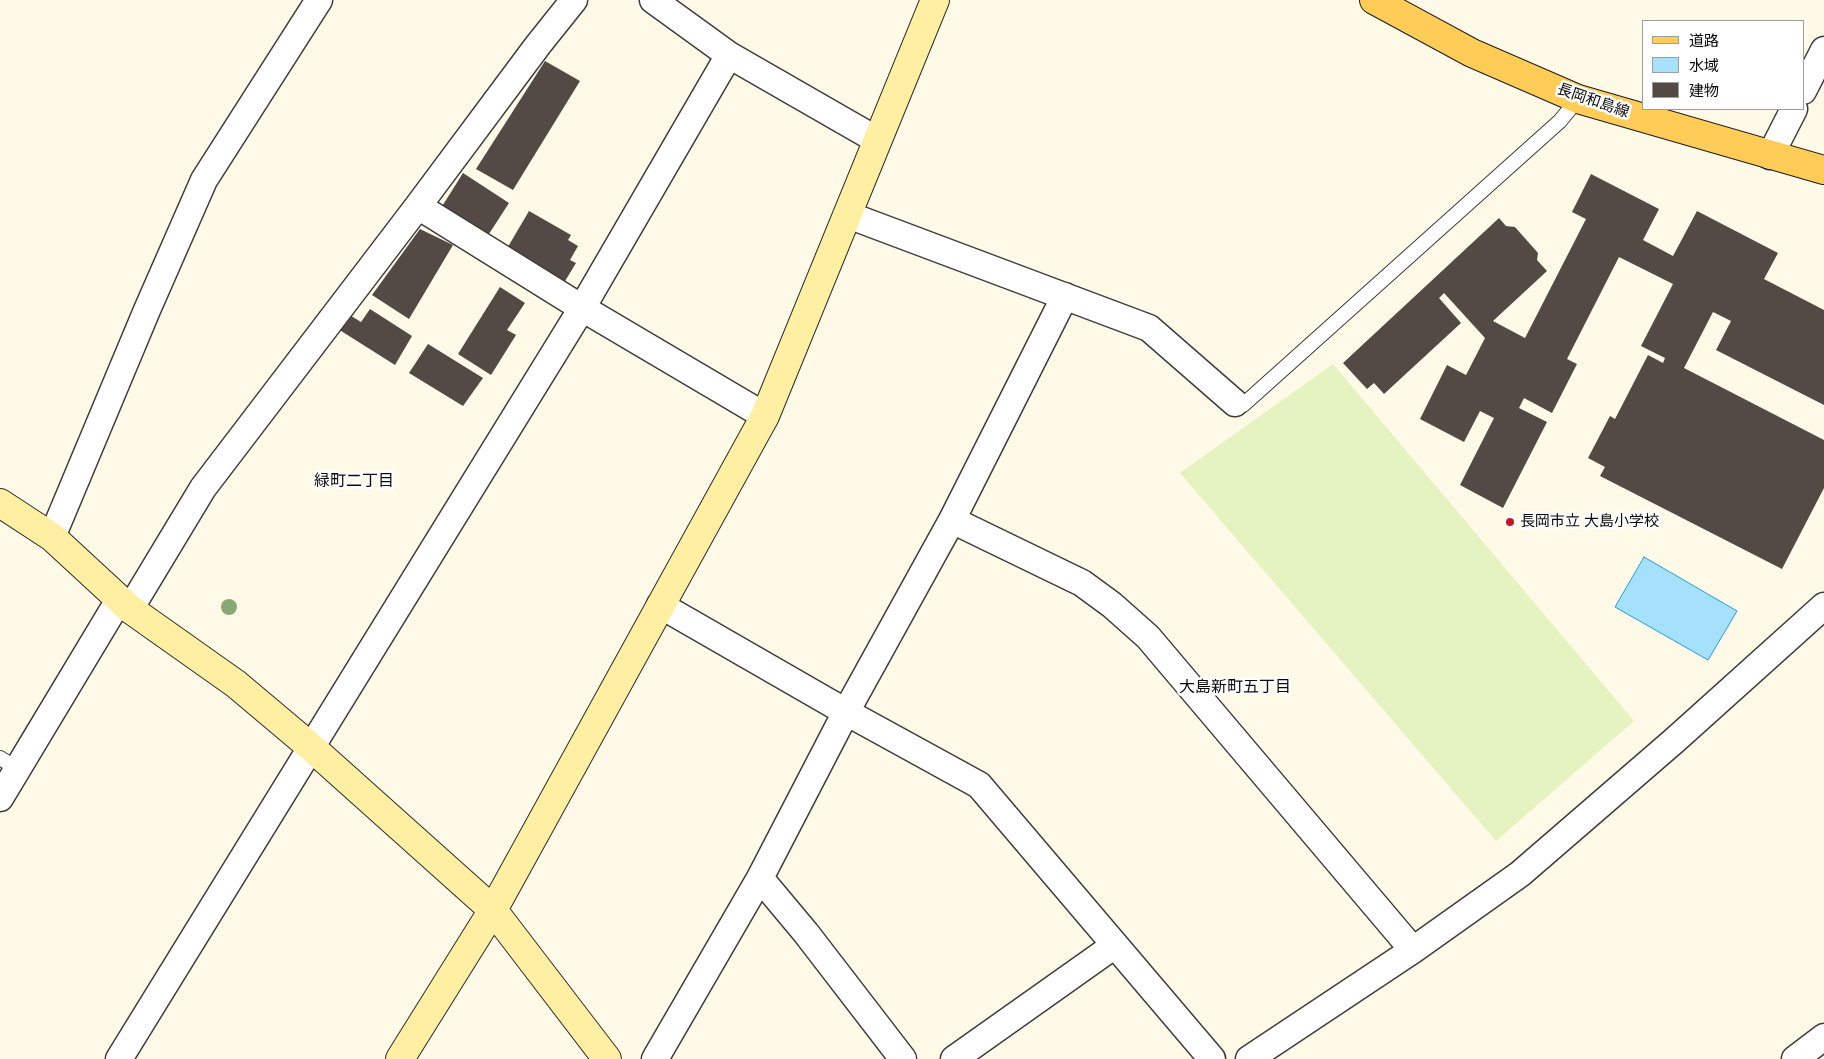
<!DOCTYPE html>
<meta charset="utf-8">
<style>
body{margin:0}
#map{position:relative;width:1824px;height:1059px;overflow:hidden;background:#fff9e7;font-family:Lora,"Noto Sans JP",serif}
canvas{display:block}
.legend{position:absolute;left:1642px;top:20px;width:162px;height:90px;box-sizing:border-box;background:#fff;border:1px solid #9d9d9d;margin:0;padding:6px 9px;list-style:none;font-size:15px;color:#0a0a0a}
.legend li{display:flex;align-items:center;gap:10px;height:25px}
.legend b{width:25px;border:1px solid #9d9d9d}
</style>
<div id="map">
<canvas width="1824" height="1059"></canvas>
<ul class="legend">
<li><b style="height:6px;background:#ffcd57"></b>道路</li>
<li><b style="height:14px;background:#a5e1fc"></b>水域</li>
<li><b style="height:14px;background:#534a45"></b>建物</li>
</ul>
</div>
<script>
const ctx = document.querySelector('canvas').getContext('2d');
ctx.lineJoin = 'round';
function paint(path, color) { ctx.fillStyle = color; ctx.fill(path, 'evenodd'); }
const shape = rows => new Path2D(rows.map(r => 'M' + r).join(''));
function trace(path, color, width, dash) { ctx.strokeStyle = color; ctx.lineWidth = width; ctx.lineCap = dash ? 'butt' : 'round'; ctx.setLineDash(dash || []); ctx.stroke(path); }
function drawText(font, color, halo, rows, align = 'center') {
  ctx.font = font + ' Lora,"Noto Sans JP",serif'; ctx.lineWidth = 5; ctx.setLineDash([]); ctx.textBaseline = 'middle'; ctx.strokeStyle = halo; ctx.fillStyle = color; for (const [text, x, y, turn = 0] of rows) {
    ctx.save(); ctx.translate(x, y); ctx.rotate((+turn || 0) * Math.PI / 180); ctx.textAlign = isNaN(turn) ? turn : align; if (halo) ctx.strokeText(text, 0, 0); ctx.fillText(text, 0, 0); ctx.restore();
  }
}
const pitch = shape([
 [1333,364,1634,721,1496,841,1180,473]
]);
const water = shape([
 [1644,557,1737,611,1708,660,1615,607,1644,557]
]);
const building = shape([
 [545,61,580,81,513,190,476,169],
 [463,173,509,203,487,237,441,208],
 [1591,174,1659,209,1643,240,1673,256,1697,211,1778,253,1764,279,1824,310,1824,405,1716,350,1731,321,1713,312,1684,368,1824,440,1824,488,1782,569,1600,476,1605,467,1588,458,1610,416,1615,419,1648,355,1663,363,1665,358,1641,346,1673,284,1619,257,1567,359,1577,364,1552,413,1524,398,1519,408,1547,422,1503,508,1460,485,1494,418,1480,411,1464,442,1420,419,1447,365,1466,375,1485,338,1444,293,1439,298,1461,323,1384,394,1374,383,1367,389,1343,363,1499,218,1506,226,1515,227,1538,253,1537,260,1547,271,1493,321,1525,338,1586,219,1572,212],
 [529,211,571,235,568,240,578,246,570,260,576,263,559,291,502,257],
 [420,229,453,245,409,319,372,295],
 [500,287,525,303,507,330,516,335,491,375,458,354],
 [370,309,412,336,395,365,338,329,348,314,361,322],
 [428,344,483,378,463,406,409,373]
]);
const lane = shape([
 [1235,403,1243,405,1560,121,1578,99],
 [0,758,18,769]
]);
const street = shape([
 [653,0,729,55,877,140],
 [1803,91,1824,50],
 [1770,156,1794,109],
 [418,206,582,308,765,416],
 [848,215,1149,328,1235,403],
 [952,520,1082,583,1112,605,1148,637,1413,950],
 [52,537,147,310,204,180,319,0],
 [660,605,846,712,979,785,1212,1059],
 [130,609,203,488,418,206,538,45,574,0],
 [0,798,119,600],
 [760,878,806,933,903,1059],
 [119,1059,582,308,729,55],
 [655,1059,760,878,846,712,952,520,1065,296],
 [954,1059,1115,945],
 [1249,1059,1413,950,1520,874,1675,740,1824,606],
 [1795,1059,1824,1037]
]);
const secondary = shape([
 [0,503,52,537,130,609,236,684,312,748,493,910,607,1059],
 [400,1059,493,910,765,416,935,0]
]);
const primary = shape([
 [1374,0,1472,53,1578,99,1824,170]
]);
const trees = [
 [229,607]
];
const markers = [
 [1510,522,5,"#c61628"]
];
const streetNames = [
 ["長岡和島線",1593,101,19]
];
const poiNames = [
 ["長岡市立 大島小学校",1520,522]
];
const neighbourhoodNames = [
 ["緑町二丁目",354,481],
 ["大島新町五丁目",1235,687]
];
paint(pitch, '#e4f3c0');
paint(water, '#a5e1fc');
trace(water, '#259cda', 1);
paint(building, '#534a45');
trace(lane, '#3d3d3d', 16);
trace(street, '#3d3d3d', 29);
trace(secondary, '#2c2c2c', 30);
trace(primary, '#1b1b1b', 30);
trace(lane, '#fff', 14);
trace(street, '#fff', 26);
trace(secondary, '#ffefa2', 28);
trace(primary, '#ffcd57', 28);
ctx.fillStyle = '#8aa874';
for (const [x, y] of trees) { ctx.beginPath(); ctx.arc(x, y, 8, 0, 2 * Math.PI); ctx.fill(); }
for (const [x, y, r, color] of markers) { const dot = new Path2D(); dot.arc(x, y, r, 0, 2 * Math.PI); ctx.fillStyle = color; ctx.fill(dot); trace(dot, '#fff', 2); }
drawText('15px', '#0a0a0a', '#fff', streetNames);
drawText('15px', '#0a0a0a', '#fff', poiNames, 'left');
drawText('16px', '#0a0a0a', '#fff', neighbourhoodNames);
</script>
